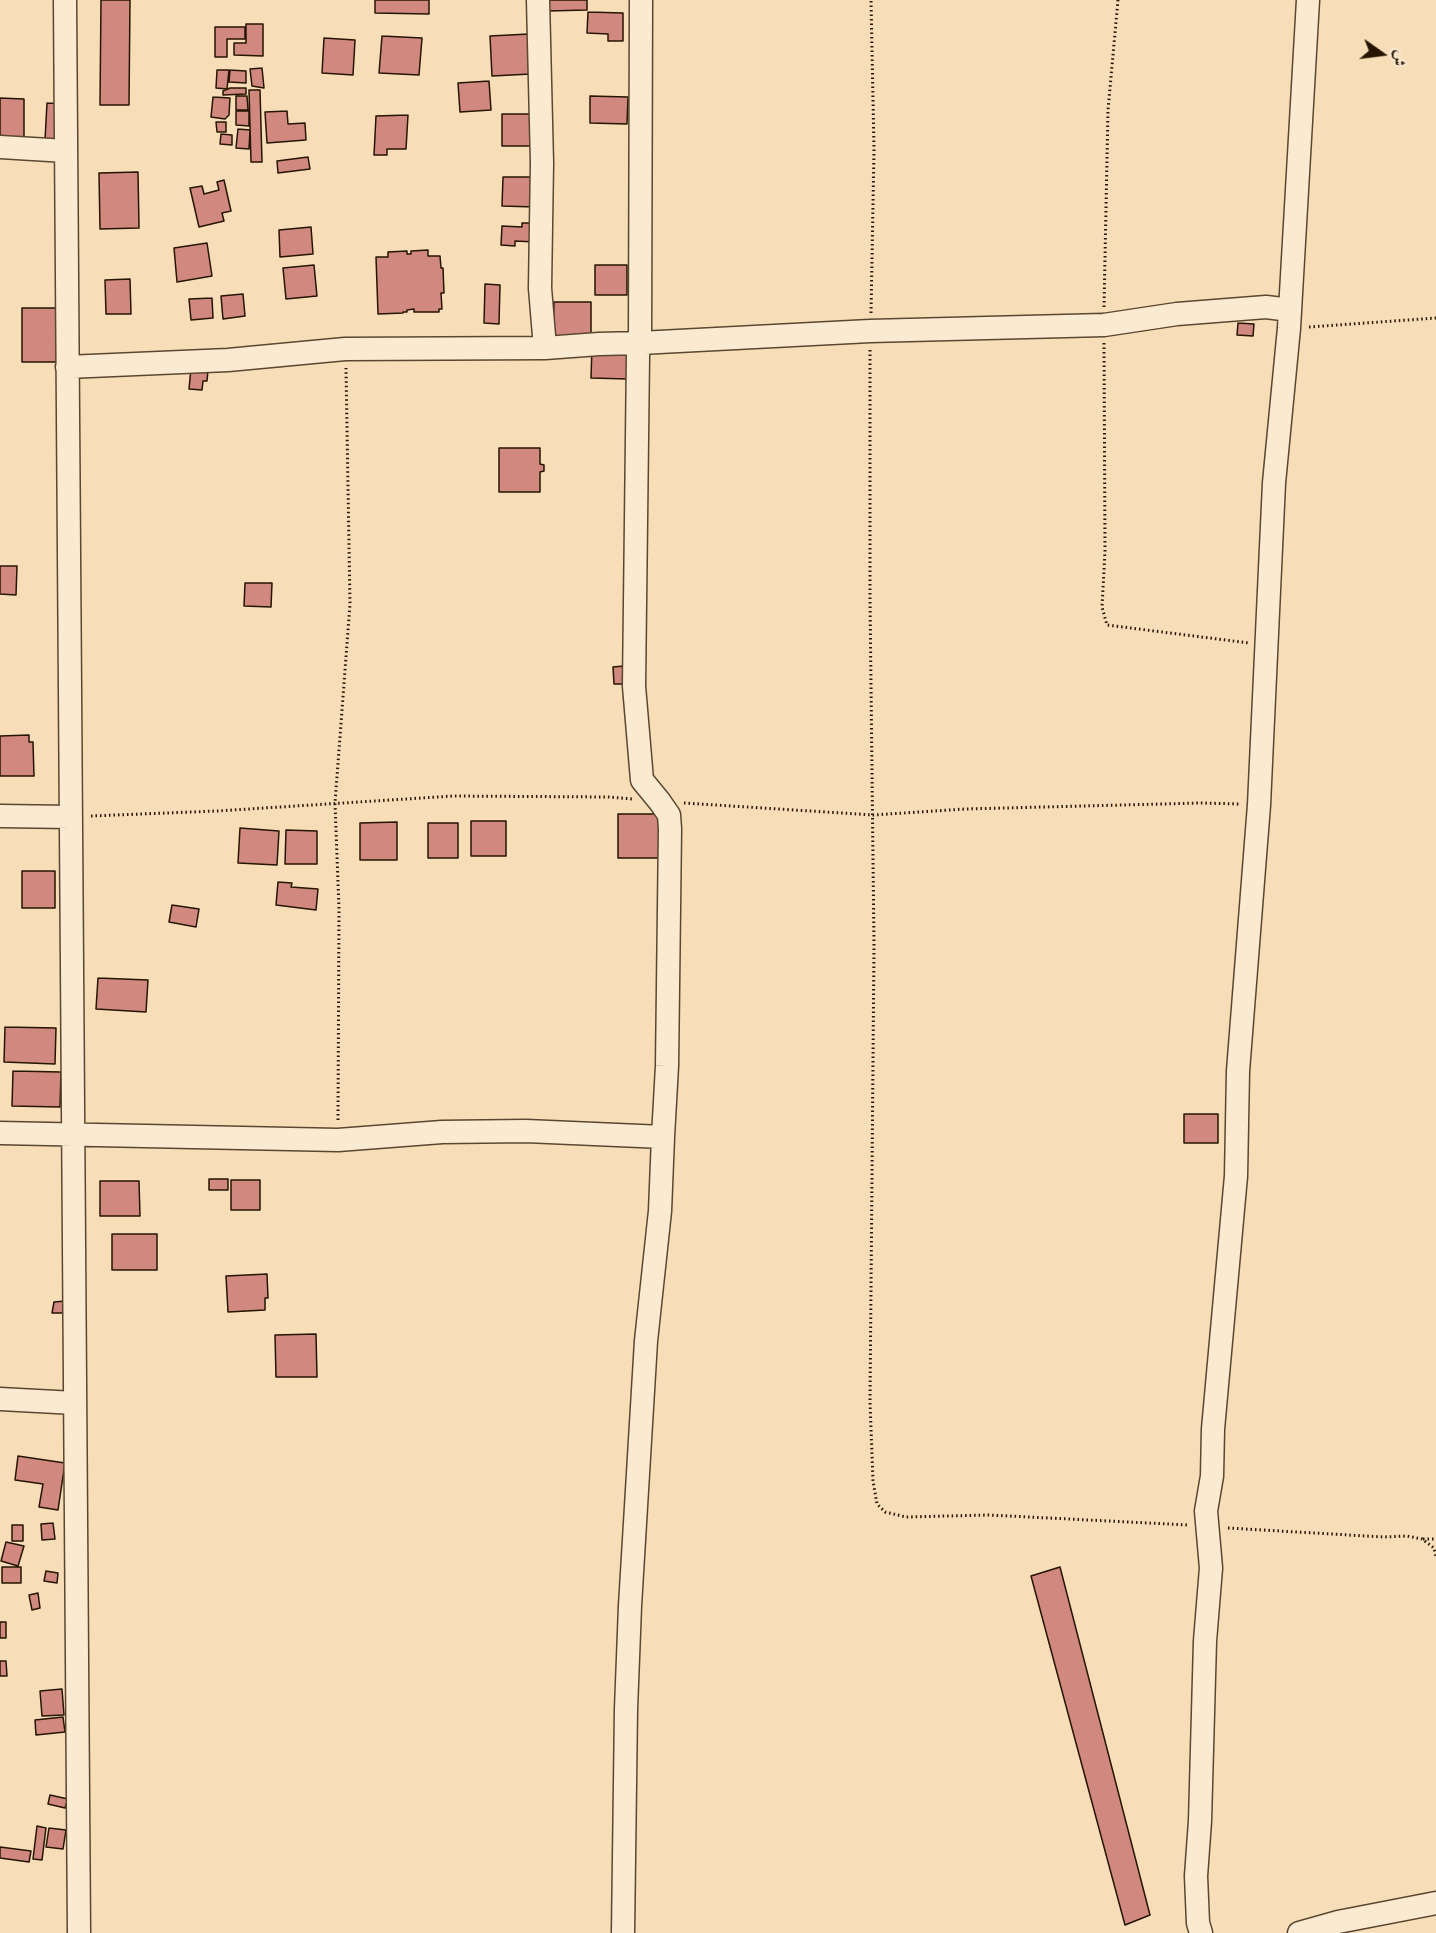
<!DOCTYPE html>
<meta charset="utf-8">
<style>
body{margin:0}
#map{position:relative;width:1436px;height:1933px;overflow:hidden;background:#f7deb9;font-family:"EB Garamond",Amiri,serif}
canvas{display:block}
.north{position:absolute;left:1352px;top:24px;width:60px;height:60px;-webkit-text-stroke:4px #faead2;paint-order:stroke;rotate:104deg;font-size:16px;font-weight:700;line-height:24px;text-align:center;color:#251501}
.north::after{content:'';display:block;margin:auto;width:21px;height:27px;background:#251501;clip-path:polygon(50% 0,100% 100%,50% 72%,0 100%)}
</style>
<div id="map">
<canvas width="1436" height="1933"></canvas>
<div class="north">ش</div>
</div>
<script>
const ctx = document.querySelector('canvas').getContext('2d');
ctx.lineJoin = 'round';
function paint(path, color) { ctx.fillStyle = color; ctx.fill(path, 'evenodd'); }
const shape = rows => new Path2D(rows.map(r => 'M' + r).join(''));
function trace(path, color, width, dash) { ctx.strokeStyle = color; ctx.lineWidth = width; ctx.lineCap = dash ? 'butt' : 'round'; ctx.setLineDash(dash || []); ctx.stroke(path); }
const building = shape([
 [101,0,130,0,129,105,100,105,101,0],
 [375,0,429,0,429,14,375,13,375,0],
 [548,0,587,0,587,10,548,11,548,0],
 [588,12,623,13,623,41,608,41,608,34,587,33,588,12],
 [246,24,263,24,263,56,234,55,234,43,246,43,246,24],
 [215,27,245,27,245,39,227,39,227,57,215,57,215,27],
 [529,34,531,74,492,76,490,36,529,34],
 [382,36,422,38,419,75,379,73,382,36],
 [324,38,355,40,353,75,322,73,324,38],
 [262,68,264,88,252,86,250,69,262,68],
 [217,70,229,70,227,89,216,88,217,70],
 [230,70,246,71,246,83,229,82,230,70],
 [489,81,491,110,460,112,458,83,489,81],
 [230,88,246,88,246,94,223,95,223,91,230,88],
 [249,90,260,90,262,162,251,162,249,90],
 [236,96,247,96,248,110,236,110,236,96],
 [590,96,628,97,627,124,590,123,590,96],
 [213,97,230,98,229,115,225,119,211,117,213,97],
 [0,98,24,99,24,139,0,139,0,98],
 [47,103,67,104,64,141,45,140,47,103],
 [236,111,249,111,249,126,236,125,236,111],
 [287,111,288,124,305,123,306,140,267,143,265,112,287,111],
 [502,114,535,114,535,146,502,146,502,114],
 [408,115,406,149,387,149,387,155,374,155,376,116,408,115],
 [216,122,226,122,226,132,217,132,216,122],
 [238,129,250,130,249,149,236,148,238,129],
 [221,134,232,135,232,145,220,144,221,134],
 [308,157,310,169,278,173,277,161,308,157],
 [138,172,139,228,100,229,99,173,138,172],
 [503,177,536,177,535,207,502,206,503,177],
 [224,180,231,211,222,213,224,221,199,227,190,188,202,186,204,194,219,190,217,182,224,180],
 [522,223,536,223,535,242,515,241,515,246,501,245,502,226,522,227,522,223],
 [311,227,313,254,280,257,279,230,311,227],
 [207,243,212,276,177,282,174,248,207,243],
 [428,250,428,256,440,256,441,268,443,268,444,293,441,293,442,309,439,309,439,312,414,312,414,309,407,310,407,312,403,312,403,313,378,314,376,257,388,257,388,252,407,251,407,254,411,254,411,251,428,250],
 [314,265,317,296,286,299,283,268,314,265],
 [595,265,627,265,627,295,595,295,595,265],
 [130,279,131,314,106,314,105,280,130,279],
 [485,284,500,285,499,324,484,323,485,284],
 [243,294,245,316,223,319,221,296,243,294],
 [212,298,213,318,191,320,189,299,212,298],
 [554,302,591,302,591,338,553,338,554,302],
 [22,308,60,308,60,362,22,362,22,308],
 [1238,323,1254,324,1253,336,1237,335,1238,323],
 [592,347,628,349,627,379,591,378,592,347],
 [191,368,208,370,207,381,203,381,202,390,189,389,191,368],
 [499,448,540,448,540,464,544,465,544,471,540,472,540,492,499,492,499,448],
 [0,566,17,566,16,595,0,594,0,566],
 [245,583,272,583,271,607,244,606,245,583],
 [624,666,625,684,614,684,613,667,624,666],
 [29,735,29,742,33,742,34,776,0,776,0,736,29,735],
 [618,814,662,814,662,858,618,858,618,814],
 [471,821,506,821,506,856,471,856,471,821],
 [397,822,397,860,360,860,360,823,397,822],
 [428,823,458,823,458,858,428,858,428,823],
 [240,828,279,831,277,865,238,863,240,828],
 [286,830,317,831,317,864,285,864,286,830],
 [22,871,55,871,55,908,22,908,22,871],
 [278,882,292,883,291,887,318,889,316,910,276,905,278,882],
 [172,905,199,909,196,927,169,922,172,905],
 [98,978,148,980,146,1012,96,1009,98,978],
 [5,1027,56,1028,55,1064,4,1062,5,1027],
 [13,1071,61,1072,60,1107,12,1106,13,1071],
 [1184,1114,1218,1114,1218,1143,1184,1143,1184,1114],
 [209,1179,228,1179,228,1190,209,1190,209,1179],
 [231,1180,260,1180,260,1210,231,1210,231,1180],
 [100,1181,139,1181,140,1216,100,1216,100,1181],
 [112,1234,157,1234,157,1270,112,1270,112,1234],
 [267,1274,268,1298,265,1298,265,1310,228,1312,226,1276,267,1274],
 [65,1301,64,1313,52,1313,54,1302,65,1301],
 [316,1334,317,1377,276,1377,275,1335,316,1334],
 [18,1456,65,1463,58,1510,39,1507,43,1484,15,1480,18,1456],
 [53,1523,55,1539,42,1540,41,1524,53,1523],
 [12,1525,23,1525,23,1541,12,1541,12,1525],
 [6,1542,24,1546,18,1566,1,1561,6,1542],
 [2,1567,21,1567,21,1583,2,1583,2,1567],
 [1060,1567,1150,1915,1125,1925,1031,1576,1060,1567],
 [46,1571,58,1573,57,1583,44,1581,46,1571],
 [38,1593,40,1608,32,1610,29,1595,38,1593],
 [0,1622,6,1622,6,1638,0,1638,0,1622],
 [0,1661,6,1661,7,1676,0,1676,0,1661],
 [62,1689,64,1715,42,1716,40,1691,62,1689],
 [63,1717,65,1732,36,1735,35,1720,63,1717],
 [50,1795,68,1799,65,1808,48,1804,50,1795],
 [37,1826,46,1828,42,1860,33,1859,37,1826],
 [49,1828,66,1830,63,1849,46,1847,49,1828],
 [0,1847,31,1851,29,1862,0,1858,0,1847]
]);
const path = shape([
 [1104,307,1108,110,1118,0],
 [871,313,874,150,871,0],
 [1309,327,1436,318],
 [1104,343,1105,551,1102,607,1107,625,1249,643],
 [870,350,870,598,874,946,870,1402,873,1481,877,1504,885,1512,906,1517,989,1515,1188,1525],
 [684,803,873,815,965,809,1201,803,1240,804],
 [91,816,217,811,453,796,608,797,632,799],
 [338,1120,339,909,335,803,350,604,346,368],
 [1228,1528,1383,1537,1407,1536,1422,1539,1434,1548,1436,1557],
 [1423,1539,1436,1539]
]);
const minor = shape([
 [65,0,79,1933],
 [538,0,542,163,540,288,545,348],
 [0,147,66,151],
 [67,367,228,360,345,349,545,348,599,344,640,343,870,331,1104,325,1177,314,1266,307,1290,310],
 [0,816,71,817],
 [0,1133,338,1140,442,1132,526,1131,663,1137],
 [0,1399,75,1403],
 [623,1933,626,1709,630,1606,646,1341,660,1211,663,1137,667,1066,670,829,669,815,660,802,642,780,634,686,638,355,640,343,641,0],
 [1201,1933,1198,1923,1196,1876,1200,1821,1205,1641,1211,1568,1206,1511,1212,1476,1213,1429,1236,1176,1238,1071,1259,805,1274,483,1289,328,1308,0],
 [1299,1933,1338,1922,1436,1903]
]);
paint(building, '#d1887e');
trace(building, '#251501', 1.5);
trace(minor, '#5a472f', 25);
trace(path, '#251501', 3, [1.5, 3]);
trace(minor, '#faead2', 22);
</script>
